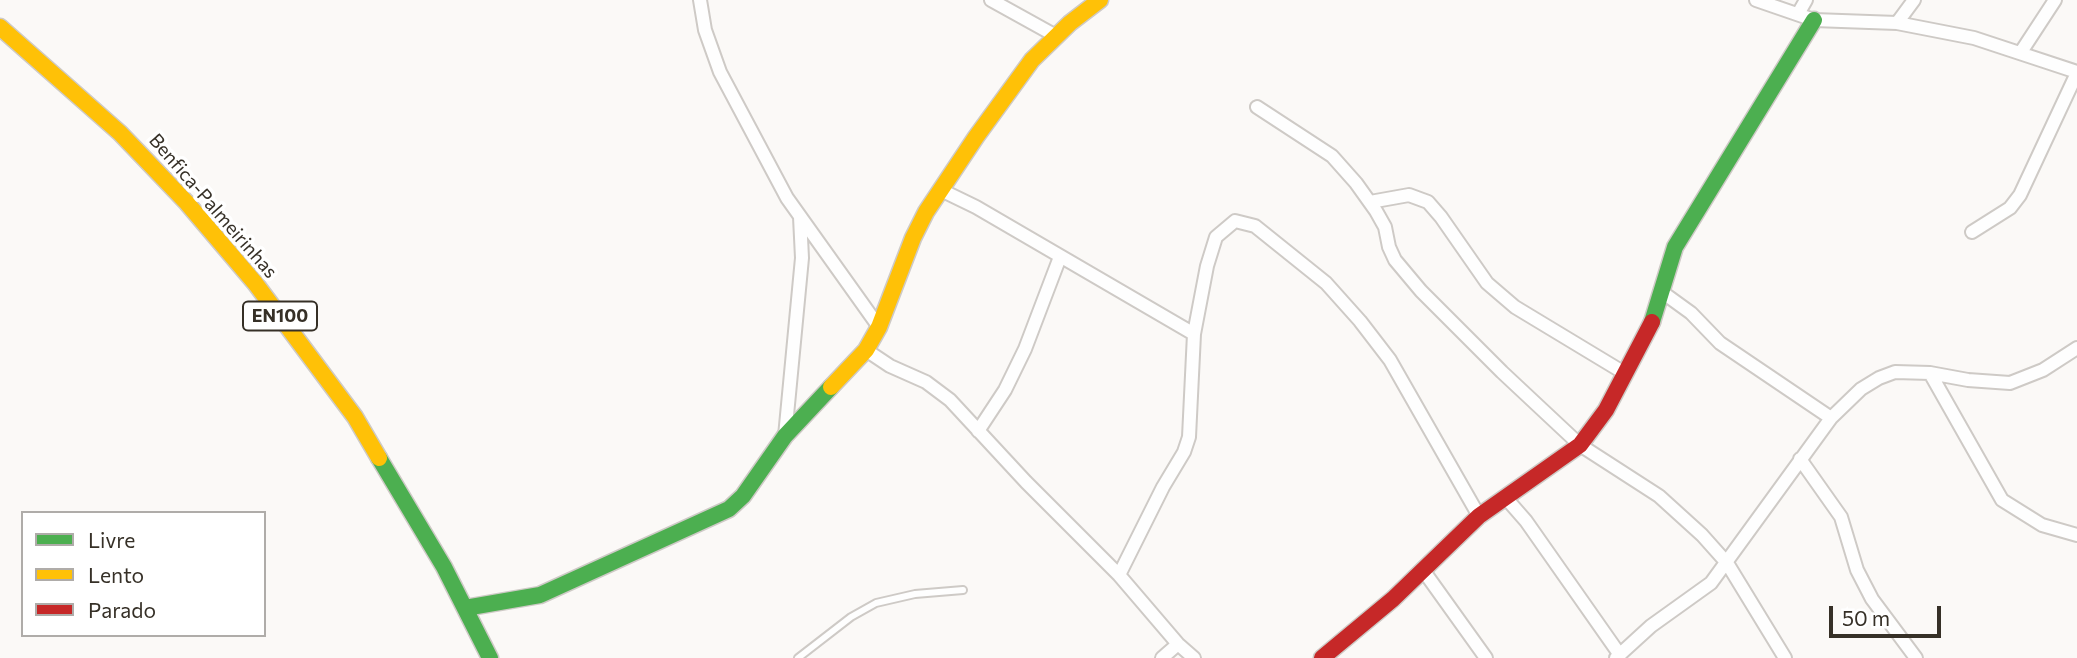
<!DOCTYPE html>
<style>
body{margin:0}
#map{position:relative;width:2077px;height:658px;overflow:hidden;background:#fbf9f7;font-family:Commissioner,sans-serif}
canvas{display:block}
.legend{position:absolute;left:21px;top:511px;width:245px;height:126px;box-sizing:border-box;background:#fff;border:2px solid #afaca9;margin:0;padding:9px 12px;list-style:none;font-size:21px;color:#363027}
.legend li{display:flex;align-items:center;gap:14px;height:35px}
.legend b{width:35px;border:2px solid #afaca9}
.scale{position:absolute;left:1829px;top:606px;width:112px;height:32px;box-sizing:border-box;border:4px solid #363027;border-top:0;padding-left:9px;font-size:21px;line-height:24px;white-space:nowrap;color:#363027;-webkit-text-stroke:5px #fff;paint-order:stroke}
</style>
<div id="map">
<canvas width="2077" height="658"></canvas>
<ul class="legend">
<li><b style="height:9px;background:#4caf50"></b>Livre</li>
<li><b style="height:9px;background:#ffc107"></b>Lento</li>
<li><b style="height:9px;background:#c62828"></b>Parado</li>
</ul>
<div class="scale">50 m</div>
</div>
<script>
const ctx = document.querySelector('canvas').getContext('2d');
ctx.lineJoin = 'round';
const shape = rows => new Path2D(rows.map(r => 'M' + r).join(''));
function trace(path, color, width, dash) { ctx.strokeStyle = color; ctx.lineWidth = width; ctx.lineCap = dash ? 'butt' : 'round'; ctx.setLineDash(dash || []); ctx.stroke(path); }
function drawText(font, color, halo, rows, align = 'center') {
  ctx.font = font + ' Commissioner,sans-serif'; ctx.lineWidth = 7; ctx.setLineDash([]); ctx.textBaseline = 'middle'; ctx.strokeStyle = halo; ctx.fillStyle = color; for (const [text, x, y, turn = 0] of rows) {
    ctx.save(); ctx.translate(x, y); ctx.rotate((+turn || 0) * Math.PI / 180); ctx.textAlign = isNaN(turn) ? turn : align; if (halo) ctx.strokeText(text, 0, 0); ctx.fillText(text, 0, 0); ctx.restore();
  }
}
const lane = shape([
 [798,658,851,617,876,603,915,594,963,590]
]);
const street = shape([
 [700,0,705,30,720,72,787,198,879,327],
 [991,0,1056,36],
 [1756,0,1814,20,1897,23,1974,38,2077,72],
 [1798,14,1806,0],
 [1897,23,1914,0],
 [2021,52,2055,0],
 [1257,107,1332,156,1356,183,1376,211,1385,227,1389,247,1395,260,1421,291,1502,372,1580,445,1659,496,1702,535,1727,563,1785,658],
 [941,190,976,207,1194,334],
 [1370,202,1409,195,1428,202,1441,217,1487,283,1515,307,1626,374],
 [1972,232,2010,208,2020,195,2077,73],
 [1662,292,1691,313,1720,343,1831,418],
 [866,350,890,366,926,382,950,400,1026,482,1119,575,1178,644,1194,658],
 [1930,373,2002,500,2042,525,2077,535],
 [978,431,1005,390,1025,349,1060,257],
 [785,436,802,258,800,217],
 [1800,459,1841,517,1857,570,1872,599,1916,658],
 [1505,497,1526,521,1620,655],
 [1423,570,1486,658],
 [1119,575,1163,487,1184,452,1189,437,1194,334,1207,266,1216,237,1235,221,1255,226,1326,283,1360,321,1390,360,1479,516],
 [1162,658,1178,644],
 [1616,658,1651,626,1711,583,1831,418,1861,389,1879,378,1895,372,1930,373,1968,380,2010,383,2043,370,2077,348]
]);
const fast = shape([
 [1652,322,1675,247,1814,20],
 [379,458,444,567,490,658],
 [465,608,540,595,729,509,743,496,785,436,831,387]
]);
const slow = shape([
 [0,27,120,133,187,203,255,283,355,417,379,458],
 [831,387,866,350,879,327,913,238,926,212,976,137,1032,60,1070,23,1100,0]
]);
const jam = shape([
 [1322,658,1393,599,1479,516,1580,445,1606,410,1652,322]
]);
const shields = [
 [280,316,74]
];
const shieldNames = [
 ["EN100",280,316]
];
const streetNames = [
 ["Benfica-Palmeirinhas",213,206,49]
];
trace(lane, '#cecac6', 10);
trace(street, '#cecac6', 16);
trace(fast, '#cecac6', 19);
trace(slow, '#cecac6', 19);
trace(jam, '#cecac6', 19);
trace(lane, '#fefefe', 6);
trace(street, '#fefefe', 12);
trace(fast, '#4caf50', 16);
trace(slow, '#ffc107', 16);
trace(jam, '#c62828', 16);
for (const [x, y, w] of shields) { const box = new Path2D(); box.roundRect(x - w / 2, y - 14.5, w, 29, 5); ctx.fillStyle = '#fff'; ctx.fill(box); trace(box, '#363027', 2); }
drawText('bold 18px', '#363027', null, shieldNames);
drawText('19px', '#363027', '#fff', streetNames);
</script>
